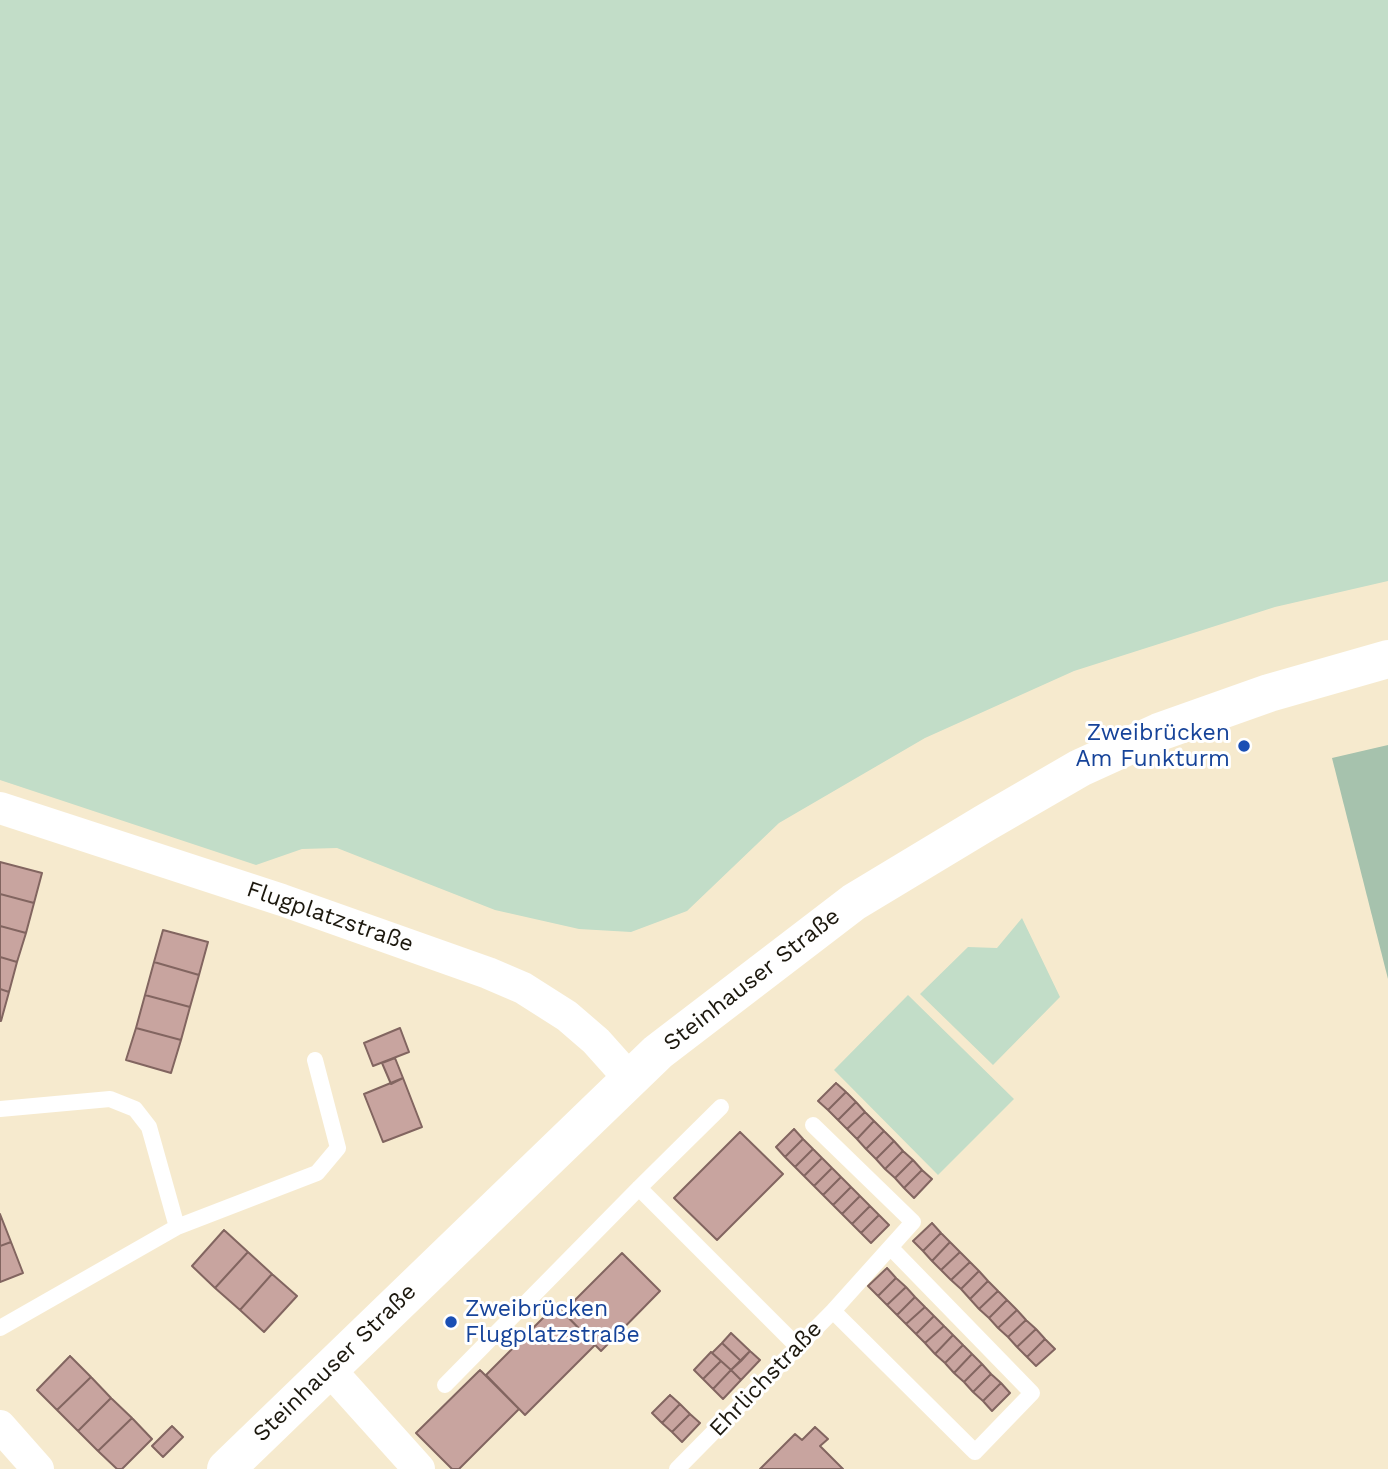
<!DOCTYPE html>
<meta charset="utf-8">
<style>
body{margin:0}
canvas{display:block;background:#f6eace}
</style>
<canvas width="1388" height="1469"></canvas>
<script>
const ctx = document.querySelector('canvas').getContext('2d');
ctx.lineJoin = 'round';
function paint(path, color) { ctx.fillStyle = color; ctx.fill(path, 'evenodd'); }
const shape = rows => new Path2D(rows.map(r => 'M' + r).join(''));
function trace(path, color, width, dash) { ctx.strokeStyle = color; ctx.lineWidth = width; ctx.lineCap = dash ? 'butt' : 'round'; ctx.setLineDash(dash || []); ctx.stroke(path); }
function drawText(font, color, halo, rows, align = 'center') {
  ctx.font = font + ' "Work Sans",sans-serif'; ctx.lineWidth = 6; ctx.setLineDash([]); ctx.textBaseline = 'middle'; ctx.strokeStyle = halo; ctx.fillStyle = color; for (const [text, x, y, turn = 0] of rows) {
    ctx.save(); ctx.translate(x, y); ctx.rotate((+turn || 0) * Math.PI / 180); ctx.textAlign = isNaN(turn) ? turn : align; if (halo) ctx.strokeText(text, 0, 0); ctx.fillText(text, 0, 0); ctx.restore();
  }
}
const green = shape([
 [0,0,1388,0,1388,581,1275,607,1074,671,925,738,779,823,687,911,631,932,579,929,495,910,337,848,302,849,256,865,0,780],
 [1022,918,1060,997,993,1065,920,994,968,947,997,948],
 [908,995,1014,1099,938,1175,834,1070]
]);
const forest = shape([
 [1388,745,1388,979,1332,758]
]);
const building = shape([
 [0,862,42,873,34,903,0,894,0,862],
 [0,894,34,903,26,933,0,926,0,894],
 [0,926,26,933,17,962,0,957,0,926],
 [163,930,208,942,199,975,154,962,163,930],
 [0,957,17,962,9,992,0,989,0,957],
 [154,962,199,975,190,1007,145,995,154,962],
 [0,989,9,992,1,1021,0,1021,0,989],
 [145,995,190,1007,181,1040,136,1028,145,995],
 [136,1028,181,1040,171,1073,126,1060,136,1028],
 [400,1028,409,1052,373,1066,364,1043,400,1028],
 [395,1058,403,1078,391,1084,382,1063,395,1058],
 [403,1078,422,1127,383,1142,364,1094,403,1078],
 [836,1083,846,1092,828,1110,818,1101,836,1083],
 [846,1092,856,1102,838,1120,828,1110,846,1092],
 [856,1102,865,1112,847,1129,838,1120,856,1102],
 [865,1112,874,1121,857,1139,847,1129,865,1112],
 [874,1121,884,1131,866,1149,857,1139,874,1121],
 [794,1129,803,1139,785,1157,776,1147,794,1129],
 [884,1131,894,1141,876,1159,866,1149,884,1131],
 [740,1132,783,1174,717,1240,674,1198,740,1132],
 [803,1139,813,1149,795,1167,785,1157,803,1139],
 [894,1141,903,1151,885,1169,876,1159,894,1141],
 [813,1149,822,1158,804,1176,795,1167,813,1149],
 [903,1151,913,1160,895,1178,885,1169,903,1151],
 [822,1158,832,1168,814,1186,804,1176,822,1158],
 [913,1160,922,1170,904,1188,895,1178,913,1160],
 [832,1168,841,1177,823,1195,814,1186,832,1168],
 [922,1170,932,1179,914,1198,904,1188,922,1170],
 [841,1177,851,1187,833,1205,823,1195,841,1177],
 [851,1187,860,1196,842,1214,833,1205,851,1187],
 [860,1196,870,1206,852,1224,842,1214,860,1196],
 [870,1206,879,1215,861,1233,852,1224,870,1206],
 [0,1214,11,1242,0,1246,0,1214],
 [879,1215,889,1225,871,1243,861,1233,879,1215],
 [932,1223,941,1233,923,1251,913,1241,932,1223],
 [224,1230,248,1252,215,1288,192,1266,224,1230],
 [941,1233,950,1242,932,1261,923,1251,941,1233],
 [11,1242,23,1273,0,1282,0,1246,11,1242],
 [950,1242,960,1252,941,1270,932,1261,950,1242],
 [248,1252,272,1274,240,1310,215,1288,248,1252],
 [960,1252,970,1262,951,1280,941,1270,960,1252],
 [622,1253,660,1291,601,1351,563,1312,622,1253],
 [970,1262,979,1271,961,1289,951,1280,970,1262],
 [887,1268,896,1278,878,1296,868,1286,887,1268],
 [979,1271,988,1281,970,1299,961,1289,979,1271],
 [272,1274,297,1296,264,1332,240,1310,272,1274],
 [896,1278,906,1287,887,1305,878,1296,896,1278],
 [988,1281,998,1291,979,1309,970,1299,988,1281],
 [906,1287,915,1297,897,1315,887,1305,906,1287],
 [998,1291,1007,1300,989,1318,979,1309,998,1291],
 [915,1297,925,1307,906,1324,897,1315,915,1297],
 [1007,1300,1017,1310,998,1328,989,1318,1007,1300],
 [556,1305,595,1345,525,1415,486,1375,556,1305],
 [925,1307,934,1316,916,1334,906,1324,925,1307],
 [1017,1310,1026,1320,1008,1337,998,1328,1017,1310],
 [934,1316,944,1326,925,1343,916,1334,934,1316],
 [1026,1320,1036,1329,1017,1347,1008,1337,1026,1320],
 [944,1326,953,1335,935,1354,925,1343,944,1326],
 [1036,1329,1045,1339,1027,1357,1017,1347,1036,1329],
 [731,1333,750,1351,741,1361,722,1343,731,1333],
 [953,1335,963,1345,945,1363,935,1354,953,1335],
 [1045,1339,1055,1349,1036,1366,1027,1357,1045,1339],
 [722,1343,741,1361,731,1370,712,1353,722,1343],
 [963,1345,972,1354,954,1373,945,1363,963,1345],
 [750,1351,760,1360,741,1380,731,1370,750,1351],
 [711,1352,721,1361,703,1379,694,1370,711,1352],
 [972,1354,982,1364,964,1382,954,1373,972,1354],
 [70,1356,91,1377,57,1410,37,1390,70,1356],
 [721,1361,731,1370,713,1389,703,1379,721,1361],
 [982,1364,991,1374,973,1392,964,1382,982,1364],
 [480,1370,519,1409,459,1469,452,1469,416,1433,480,1370],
 [731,1370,741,1380,723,1399,713,1389,731,1370],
 [991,1374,1001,1383,983,1401,973,1392,991,1374],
 [91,1377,111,1398,78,1431,57,1410,91,1377],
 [1001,1383,1010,1393,992,1411,983,1401,1001,1383],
 [670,1395,680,1404,662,1423,652,1413,670,1395],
 [111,1398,132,1418,98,1451,78,1431,111,1398],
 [680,1404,690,1414,672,1432,662,1423,680,1404],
 [690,1414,700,1423,682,1442,672,1432,690,1414],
 [132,1418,152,1439,122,1469,117,1469,98,1451,132,1418],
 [172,1426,183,1437,163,1457,152,1446,172,1426],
 [815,1427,828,1439,820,1446,843,1469,760,1469,795,1434,802,1440,815,1427]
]);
const lane = shape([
 [0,1109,110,1099,135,1109,149,1127,177,1227],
 [813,1125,913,1222,833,1311],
 [639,1188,798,1347],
 [0,1328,177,1227,317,1173,338,1148,315,1060],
 [445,1385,639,1188,721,1107],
 [677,1469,833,1311,975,1452,1032,1393,891,1248]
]);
const street = shape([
 [0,808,282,900,488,973,523,988,567,1016,596,1041,630,1079],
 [329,1369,419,1469],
 [0,1426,38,1469]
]);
const secondary = shape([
 [226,1469,658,1052,854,902,985,823,1080,768,1159,732,1269,693,1388,659]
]);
const markers = [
 [1244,746,7,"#1a4fb4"],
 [451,1322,7,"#1a4fb4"]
];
const transitNames = [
 ["Zweibrücken",1230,733],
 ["Am Funkturm",1230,759],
 ["Zweibrücken",465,1309,"left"],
 ["Flugplatzstraße",465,1335,"left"]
];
const streetNames = [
 ["Flugplatzstraße",330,917,19],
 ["Steinhauser Straße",752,980,-38],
 ["Steinhauser Straße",335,1363,-44],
 ["Ehrlichstraße",766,1379,-46]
];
paint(green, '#c2ddc8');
paint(forest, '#a6c2ad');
paint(building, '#c8a49f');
trace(building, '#826560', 2);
trace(lane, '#fff', 16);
trace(street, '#fff', 32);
trace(secondary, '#fff', 38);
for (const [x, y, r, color] of markers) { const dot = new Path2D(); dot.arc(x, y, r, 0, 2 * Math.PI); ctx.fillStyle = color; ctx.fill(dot); trace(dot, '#fff', 2.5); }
drawText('23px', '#164399', '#fff', transitNames, 'right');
drawText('23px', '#1c180e', '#fff', streetNames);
</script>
